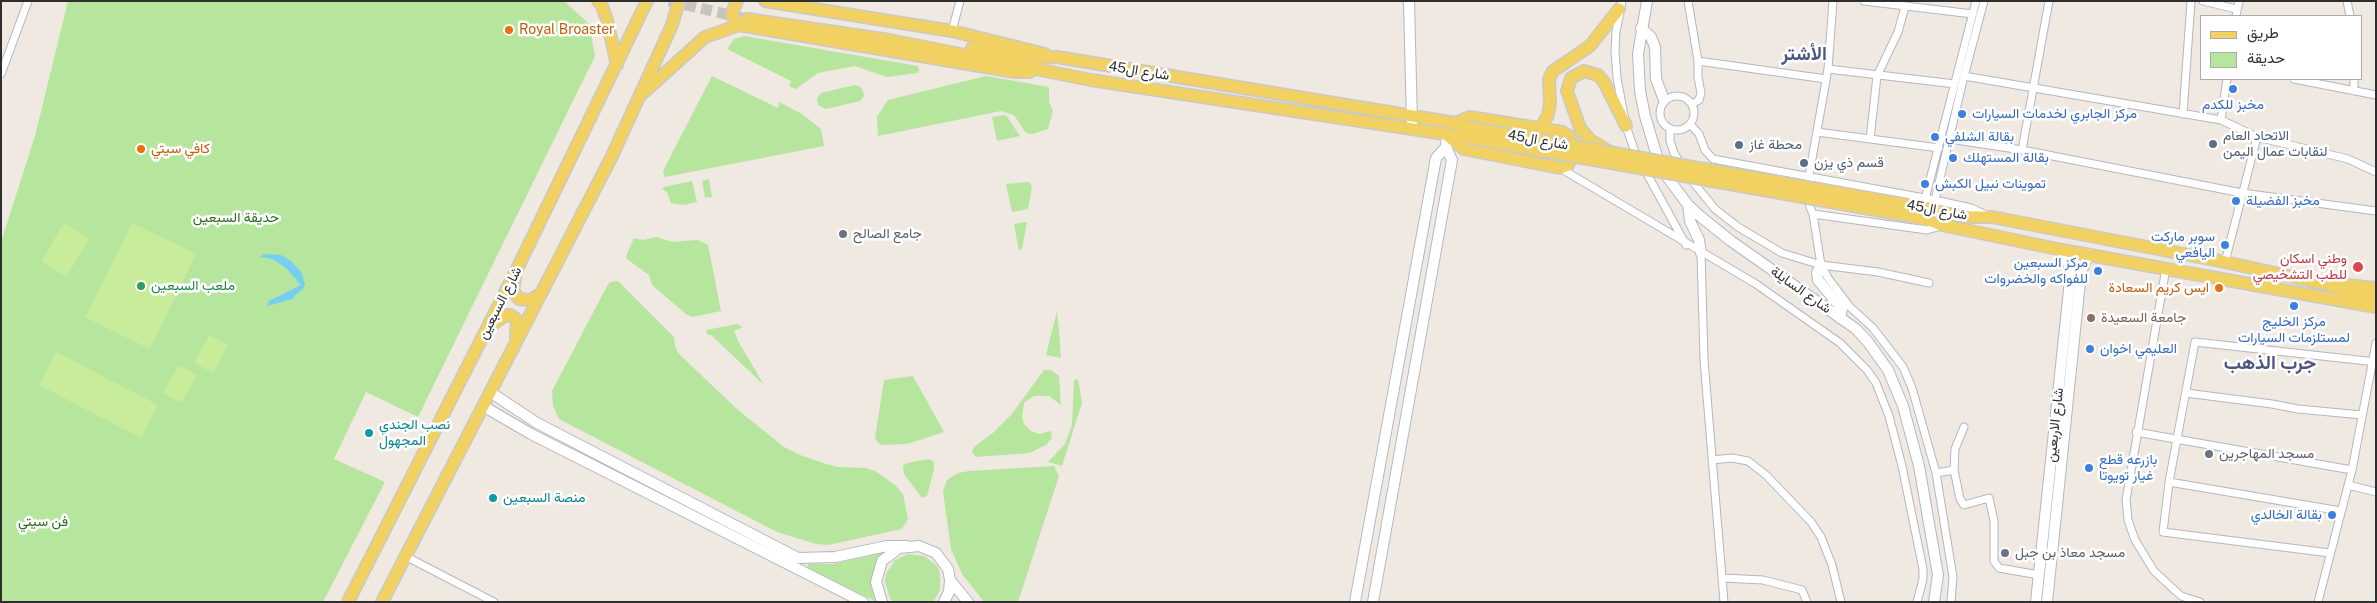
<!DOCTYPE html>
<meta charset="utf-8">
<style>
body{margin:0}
#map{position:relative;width:2377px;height:603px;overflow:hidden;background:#efe9e1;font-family:"Public Sans",Vazirmatn,sans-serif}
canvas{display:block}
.frame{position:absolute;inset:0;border:2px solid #2e2e2e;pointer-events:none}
.legend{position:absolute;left:2200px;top:15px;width:162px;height:65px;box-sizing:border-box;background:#fff;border:1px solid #ababab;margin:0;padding:6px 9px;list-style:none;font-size:15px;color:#2e2e2e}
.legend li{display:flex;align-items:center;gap:10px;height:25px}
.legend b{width:25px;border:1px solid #ababab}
</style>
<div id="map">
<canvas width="2377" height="603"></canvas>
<div class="frame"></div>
<ul class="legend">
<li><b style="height:6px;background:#f2d163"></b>طريق</li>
<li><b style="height:14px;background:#b6e59e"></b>حديقة</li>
</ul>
</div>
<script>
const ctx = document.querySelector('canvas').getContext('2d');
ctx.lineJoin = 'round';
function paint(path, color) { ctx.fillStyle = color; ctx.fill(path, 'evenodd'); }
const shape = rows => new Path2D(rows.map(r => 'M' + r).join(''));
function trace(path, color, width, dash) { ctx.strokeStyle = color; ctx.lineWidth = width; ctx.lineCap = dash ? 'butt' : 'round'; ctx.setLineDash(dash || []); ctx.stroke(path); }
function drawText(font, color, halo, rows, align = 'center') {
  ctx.font = font + ' "Public Sans",Vazirmatn,sans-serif'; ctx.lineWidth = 5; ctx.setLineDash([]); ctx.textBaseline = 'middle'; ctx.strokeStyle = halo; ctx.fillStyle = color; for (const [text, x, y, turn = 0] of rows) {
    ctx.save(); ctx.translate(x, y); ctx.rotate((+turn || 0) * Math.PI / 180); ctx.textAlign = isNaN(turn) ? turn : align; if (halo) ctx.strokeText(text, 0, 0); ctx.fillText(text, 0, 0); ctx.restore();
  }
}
const green = shape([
 [68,1,564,1,589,24,595,56,418,417,366,392,334,459,385,482,323,602,1,602,1,242,35,136],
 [744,36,918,66,919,70,918,73,887,77,855,66,818,73,796,89,789,86,791,81,727,49,734,39],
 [712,76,778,108,779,102,802,114,821,129,824,146,665,177,663,171],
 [986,76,1049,87,1049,102,1053,111,1048,129,1032,134,1026,133,1014,115,1001,111,878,136,877,117,888,100],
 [855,85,860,87,863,91,864,96,860,101,826,109,818,105,817,99,821,93],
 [1006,115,1020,136,997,141,992,117],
 [709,179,712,197,705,198,702,181],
 [692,181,697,202,683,205,671,203,667,192,662,189,664,187],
 [1029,182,1032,186,1028,209,1012,212,1006,184],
 [1027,222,1022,249,1019,251,1014,224],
 [656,237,673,242,698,240,708,245,721,311,692,317,686,314,652,285,649,275,627,259,626,256,634,238,643,240],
 [618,281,674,337,675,347,679,354,738,410,784,447,800,455,826,464,838,467,866,468,875,471,895,485,903,494,908,519,902,529,828,545,816,544,777,532,559,419,553,406,552,391,607,286,610,282],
 [1057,311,1059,330,1061,358,1046,355],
 [737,324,743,327,734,331,738,341,764,385,711,335,708,335,706,330],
 [1044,370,1051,370,1059,376,1061,405,1049,396,1034,396,1024,403,1022,417,1024,424,1031,431,1039,434,1051,431,1052,438,1046,445,1029,453,976,457,972,452,974,447,994,432,1011,415],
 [913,376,944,432,907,444,880,445,875,438,884,380],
 [1078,379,1082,403,1062,466,1048,462,1065,444,1072,425,1074,380],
 [929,459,934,462,934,469,927,496,922,498,904,474,903,466,907,463],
 [1054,466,1059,476,1018,602,984,602,962,574,951,549,943,491,947,480,958,473,969,471],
 [885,552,878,559,874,569,872,588,875,601,807,568,809,564,833,564],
 [908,554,924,556,936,565,940,572,940,590,933,602,893,602,890,598,885,582,886,574,895,560]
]);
const pitch = shape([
 [64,223,90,239,66,277,41,261],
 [132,223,196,254,150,349,85,317],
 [209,335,228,345,214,373,194,363],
 [56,352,158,405,141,438,39,385],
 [178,365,197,375,182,403,163,393]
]);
const water = shape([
 [264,254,281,255,291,261,301,272,305,284,303,289,296,294,293,299,267,306,269,301,301,285,285,267,272,259,260,257]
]);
const primaryTunnel = shape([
 [669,1,747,19]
]);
const street = shape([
 [1622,1,1616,32,1615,51,1617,78,1626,126,1635,152,1686,245],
 [1688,1,1698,61,1698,77,1701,93,1699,100,1692,104],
 [1833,1,1828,69,1809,176,1808,194,1810,207,1813,214,1821,265,1828,278,1850,307,1873,328,1903,367,1912,388,1936,473,1953,577,1951,602],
 [1864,1,1973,14],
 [2203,1,2236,9],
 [2347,1,2350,16],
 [2236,16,2239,1],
 [952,31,960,1],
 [1698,61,1826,79],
 [1828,69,1955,84],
 [1,74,28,1],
 [1964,76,2221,120,2257,137,2348,159,2376,172],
 [2294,79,2376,95],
 [2354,91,2354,79],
 '1660 113a17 17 0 1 1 34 0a17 17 0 1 1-34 0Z',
 [2183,114,2191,1],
 [2221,120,2227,79],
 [1690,124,1699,134,1705,150,1713,159,1935,200,1971,208,1986,215],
 [1670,129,1670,141,1674,153,1682,166],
 [1817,132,1939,148],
 [1870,139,1877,76,1898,32,1905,7],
 [1950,139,2022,150,2242,193,2376,211],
 [2022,150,2049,1],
 [1560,168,1756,284,1840,343,1867,370,1876,383,1889,416,1902,466,1923,569,1923,579,1917,602],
 [1689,177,1715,209,1738,227,1782,253,1821,265,1878,272,1929,283],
 [1925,199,1976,1],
 [1935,200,1964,76,1984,1],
 [1813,214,1927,230,1941,226],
 [1701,253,1704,360,1724,602],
 [2225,262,2257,137],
 [2166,268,2126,500,2128,520,2135,540,2154,571,2181,596,2200,602],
 [2186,393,2272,404,2298,409,2362,415],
 [1964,427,1955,449,1954,470,1960,499,1964,505,1989,498,1994,521,1994,561,1999,568,2039,575],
 [2136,432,2352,470],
 [1712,460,1732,458,1748,461,1766,475,1811,522,1821,537,1832,565,1841,602],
 [1936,473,1954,470],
 [2169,482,2341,511],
 [2348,485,2376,492],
 [2330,553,2163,532,2169,482,2195,342,2376,362],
 [405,556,494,602],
 [1722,578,1763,580,1802,590,1807,602],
 [2318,602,2352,470,2376,343]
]);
const secondary = shape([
 [1409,1,1412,123],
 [1647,1,1638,54,1640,91,1645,116,1659,163,1668,178,1688,205,1701,217,1731,241,1856,329,1868,342,1888,370,1903,406,1919,466,1938,575,1934,602],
 [1641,28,1651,37,1655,47,1656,79,1664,100],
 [1688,205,1690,221,1699,240,1701,253],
 [1821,265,1817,273,1818,280,1842,309,1840,318],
 [490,392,537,423,798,558,835,557,887,546,907,546],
 [483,406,531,434,863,602],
 [950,580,968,602],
 [882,602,876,582,882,561,899,548,919,546,936,553,948,569,950,580,949,592,944,602],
 [1355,602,1436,158,1446,147],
 [1373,602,1452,160,1446,147,1447,135],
 [2036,602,2071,271,2062,250],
 [2047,602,2081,272,2089,254]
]);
const primary = shape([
 [598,1,602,6,607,20,617,65],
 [737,1,732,13,734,20,739,25],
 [765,1,952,31,1045,54],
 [747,19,889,40,1091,80,1465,137],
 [972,48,1028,58,1057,57,1455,123,1466,127],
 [642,94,705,37,739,25,1015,72,1030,72],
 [1537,127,1542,126,1548,115,1550,102,1549,79,1553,71,1590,46,1619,9],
 [1447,135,1464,149,1560,168,1568,165,1573,154,1574,144,1570,137,1562,132,1470,117,1455,123],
 [1608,151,1590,140,1580,128,1567,91,1571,78,1584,71,1598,75,1604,82,1626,126],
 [1908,205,1968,217,1992,217,2225,262,2325,284,2362,295,2376,296],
 [1904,215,1929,220,1942,225,2062,250,2376,307],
 [515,278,513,291,519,299,531,300,540,294],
 [2346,285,2376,288],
 [490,326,504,316,510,315,517,320,516,337],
 [348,602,515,273,647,1],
 [382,602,612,156,672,25,679,1]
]);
const primaryBridge = shape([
 [1466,127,1908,205],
 [1465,137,1904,215]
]);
const markers = [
 [509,30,5,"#e8710a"],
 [2233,89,5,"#3f7fe0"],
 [1962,114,5,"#3f7fe0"],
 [1935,137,5,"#3f7fe0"],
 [2213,144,5,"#5c6f8a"],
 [1739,145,5,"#5c6f8a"],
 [141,149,5,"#e8710a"],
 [1953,158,5,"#3f7fe0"],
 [1804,163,5,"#5c6f8a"],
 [1925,184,5,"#3f7fe0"],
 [2236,201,5,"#3f7fe0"],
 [843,234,5,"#6b7280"],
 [2225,245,5,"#3f7fe0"],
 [2358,267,6,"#e0444e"],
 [2098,271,5,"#3f7fe0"],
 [141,286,5,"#2e9e5b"],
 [2219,288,5,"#e8710a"],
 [2294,306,5,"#3f7fe0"],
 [2091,318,5,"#8d6e63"],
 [2090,349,5,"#3f7fe0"],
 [369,433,5,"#0f9aa8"],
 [2209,454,5,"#6b7280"],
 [2089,468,5,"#3f7fe0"],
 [493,498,5,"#0f9aa8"],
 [2332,515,5,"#3f7fe0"],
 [2005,553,5,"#6b7280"]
];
const foodNames = [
 ["Royal Broaster",519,30],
 ["كافي سيتي",151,149],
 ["ايس كريم السعادة",2209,288,"right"]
];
const streetNames = [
 ["شارع ال45",1139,71,9],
 ["شارع ال45",1538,140,10],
 ["شارع ال45",1937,210,10],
 ["شارع السايلة",1801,290,35],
 ["شارع السبعين",500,303,-63],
 ["شارع الاربعين",2055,425,-84]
];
const shopNames = [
 ["مخبز للكدم",2233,105,"center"],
 ["مركز الجابري لخدمات السيارات",1972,114],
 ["بقالة الشلفي",1945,137],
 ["بقالة المستهلك",1963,158],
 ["تموينات نبيل الكبش",1935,184],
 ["مخبز الفضيلة",2246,201],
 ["سوبر ماركت",2215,237,"right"],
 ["اليافعي",2215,253,"right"],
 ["مركز السبعين",2088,263,"right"],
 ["للفواكه والخضروات",2088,279,"right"],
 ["مركز الخليج",2294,322,"center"],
 ["لمستلزمات السيارات",2294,338,"center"],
 ["العليمي اخوان",2100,349],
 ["بازرعه قطع",2099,460],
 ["غيار تويوتا",2099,476],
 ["بقالة الخالدي",2322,515,"right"]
];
const serviceNames = [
 ["الاتحاد العام",2223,136],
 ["لنقابات عمال اليمن",2223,152],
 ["محطة غاز",1749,145],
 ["قسم ذي يزن",1814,163]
];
const parkNames = [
 ["حديقة السبعين",236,218],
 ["فن سيتي",43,522]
];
const worshipNames = [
 ["جامع الصالح",853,234],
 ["مسجد المهاجرين",2219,454],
 ["مسجد معاذ بن جبل",2015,553]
];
const healthNames = [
 ["وطني اسكان",2347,259],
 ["للطب التشخيصي",2347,275]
];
const leisureNames = [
 ["ملعب السبعين",151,286]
];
const educationNames = [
 ["جامعة السعيدة",2101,318]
];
const cultureNames = [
 ["نصب الجندي",379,425],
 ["المجهول",379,441],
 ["منصة السبعين",503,498]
];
const districtNames = [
 ["الأشتر",1804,54],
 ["جرب الذهب",2270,363]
];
paint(green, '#b6e59e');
paint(pitch, '#c9ec9a');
paint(water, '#75cff0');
trace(primaryTunnel, '#c8c4bd', 11, [11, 5.5]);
trace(street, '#b4b7c1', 9);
trace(secondary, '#b4b7c1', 12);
trace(primary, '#c9c9c9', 14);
trace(street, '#fff', 7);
trace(secondary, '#fff', 10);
trace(primary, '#f2d163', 11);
trace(primaryBridge, '#c9c9c9', 14, []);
trace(primaryBridge, '#f2d163', 11);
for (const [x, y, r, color] of markers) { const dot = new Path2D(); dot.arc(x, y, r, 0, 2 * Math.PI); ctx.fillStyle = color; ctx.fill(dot); trace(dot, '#fff', 2); }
drawText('14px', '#c56008', '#fff', foodNames, 'left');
drawText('14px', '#2e2e2e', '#fff', streetNames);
drawText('14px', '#366cbe', '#fff', shopNames, 'left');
drawText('14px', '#4e5e75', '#fff', serviceNames, 'left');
drawText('14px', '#2c6e1b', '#fff', parkNames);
drawText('14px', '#5b616d', '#fff', worshipNames, 'left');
drawText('14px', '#be3a42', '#fff', healthNames, 'right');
drawText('14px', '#27864d', '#fff', leisureNames, 'left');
drawText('14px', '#785e54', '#fff', educationNames, 'left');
drawText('14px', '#0d838f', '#fff', cultureNames, 'left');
drawText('bold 19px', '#4d5680', '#fff', districtNames);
</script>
